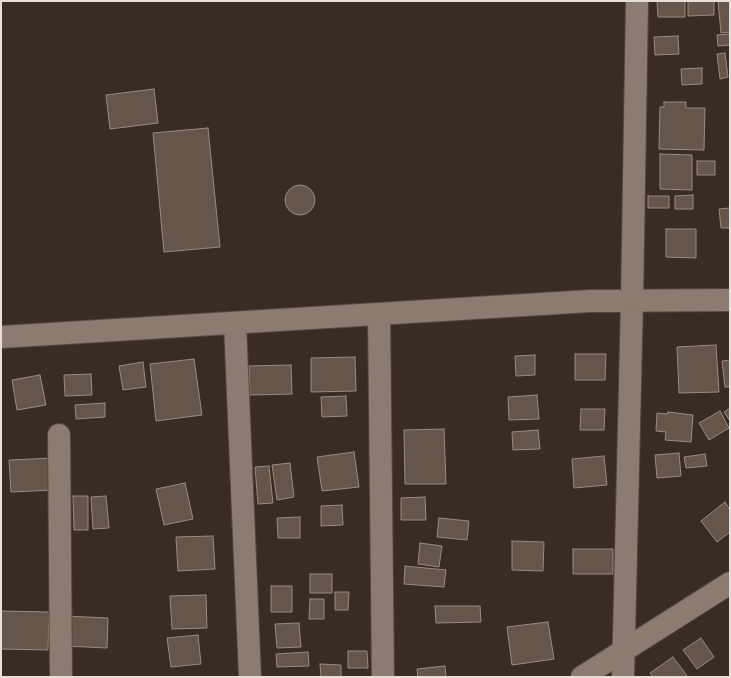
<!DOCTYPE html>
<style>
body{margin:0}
#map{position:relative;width:731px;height:678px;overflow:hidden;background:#392c23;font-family:"Fira Sans Condensed",sans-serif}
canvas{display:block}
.frame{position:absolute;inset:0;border:2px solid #e7ded8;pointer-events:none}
</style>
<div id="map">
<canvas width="731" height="678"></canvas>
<div class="frame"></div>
</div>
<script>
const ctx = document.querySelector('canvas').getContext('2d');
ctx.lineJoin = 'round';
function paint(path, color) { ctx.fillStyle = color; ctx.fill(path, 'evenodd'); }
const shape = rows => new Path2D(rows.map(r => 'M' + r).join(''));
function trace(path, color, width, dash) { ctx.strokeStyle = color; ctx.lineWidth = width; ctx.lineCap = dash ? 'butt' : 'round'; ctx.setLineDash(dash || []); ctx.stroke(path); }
const building = shape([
 [657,1,685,1,685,17,658,17,657,1],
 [688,1,714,1,714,15,688,16,688,1],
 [718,1,730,1,730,32,721,33,718,1],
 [730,34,730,45,718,46,717,35,730,34],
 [678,36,679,54,655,55,654,37,678,36],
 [725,53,728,77,720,79,717,54,725,53],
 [702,68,702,84,682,85,681,69,702,68],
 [154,89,158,123,110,129,106,95,154,89],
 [664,102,686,102,686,108,705,108,704,150,659,149,660,107,664,107,664,102],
 [208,128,220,247,164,252,153,133,208,128],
 [660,154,692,155,692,190,660,189,660,154],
 [697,161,715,161,715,175,697,175,697,161],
 '285 200a15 15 0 1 1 30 0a15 15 0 1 1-30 0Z',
 [693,195,693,209,675,209,675,196,693,195],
 [648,196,669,196,669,208,648,208,648,196],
 [730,208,730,228,721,228,719,209,730,208],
 [666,229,696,229,696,258,666,257,666,229],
 [716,345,719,392,679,393,677,347,716,345],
 [575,354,606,354,605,380,575,380,575,354],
 [535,355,535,375,516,376,515,356,535,355],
 [355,357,356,391,311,392,311,358,355,357],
 [194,359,202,415,156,421,150,364,194,359],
 [730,360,730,387,725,387,722,361,730,360],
 [143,362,146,387,123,390,119,366,143,362],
 [291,365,292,394,250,395,249,366,291,365],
 [91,374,92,395,65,396,64,375,91,374],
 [40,375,46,405,17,410,12,380,40,375],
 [537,395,539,419,509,420,508,397,537,395],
 [346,396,347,416,322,417,321,397,346,396],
 [105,403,105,417,76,419,75,405,105,403],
 [730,408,730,421,724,412,730,408],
 [581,409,605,409,604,430,580,430,581,409],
 [720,411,729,428,709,440,699,423,720,411],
 [668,412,693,415,691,442,665,440,666,432,656,431,657,413,668,414,668,412],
 [444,429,446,484,405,484,404,430,444,429],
 [538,430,540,449,513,450,512,432,538,430],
 [354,452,359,487,322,491,317,457,354,452],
 [679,453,681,476,657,478,655,455,679,453],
 [705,454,707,466,686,468,684,457,705,454],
 [604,456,607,485,574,488,572,459,604,456],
 [53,458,55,490,11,492,9,460,53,458],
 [290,463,294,497,277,500,272,465,290,463],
 [269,466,273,503,258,504,255,467,269,466],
 [185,483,193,519,164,525,156,489,185,483],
 [73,496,88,496,88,530,74,530,73,496],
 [106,496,109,528,93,529,91,497,106,496],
 [425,497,426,520,401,520,401,498,425,497],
 [725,502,730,510,730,532,717,542,701,521,725,502],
 [342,505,343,525,321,526,321,506,342,505],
 [300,517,300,538,278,538,277,518,300,517],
 [439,518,469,521,467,540,437,537,439,518],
 [213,536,215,569,178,571,176,537,213,536],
 [512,541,544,542,543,571,512,570,512,541],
 [420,543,442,546,439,567,418,564,420,543],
 [573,549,613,549,613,574,573,574,573,549],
 [405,566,446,570,444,587,404,584,405,566],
 [310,574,332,574,332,593,310,593,310,574],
 [271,586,292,586,292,612,271,612,271,586],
 [335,592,349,592,348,610,335,610,335,592],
 [206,595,207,628,172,629,170,596,206,595],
 [310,599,324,599,324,619,309,619,310,599],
 [435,606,480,606,481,622,436,623,435,606],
 [1,611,49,612,48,650,1,649,1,611],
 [65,616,108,618,107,648,64,646,65,616],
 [548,622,554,659,512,665,507,627,548,622],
 [299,623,301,647,277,648,275,624,299,623],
 [198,635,201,664,171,667,167,638,198,635],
 [701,638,714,657,697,669,683,650,701,638],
 [348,651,367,651,368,668,348,668,348,651],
 [308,652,309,666,277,667,276,654,308,652],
 [673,657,688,677,653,677,650,673,673,657],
 [320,664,341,665,341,677,321,677,320,664],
 [445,666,446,677,418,677,417,669,445,666]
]);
const street = shape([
 [379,314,383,677],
 [235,323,250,677],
 [1,337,590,301,730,300],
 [59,435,61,677],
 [582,677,730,583],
 [623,677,632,301,637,1]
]);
paint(building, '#64564b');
trace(building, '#9b8b81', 1);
trace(street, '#544941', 24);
trace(street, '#8b7b70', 22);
</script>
